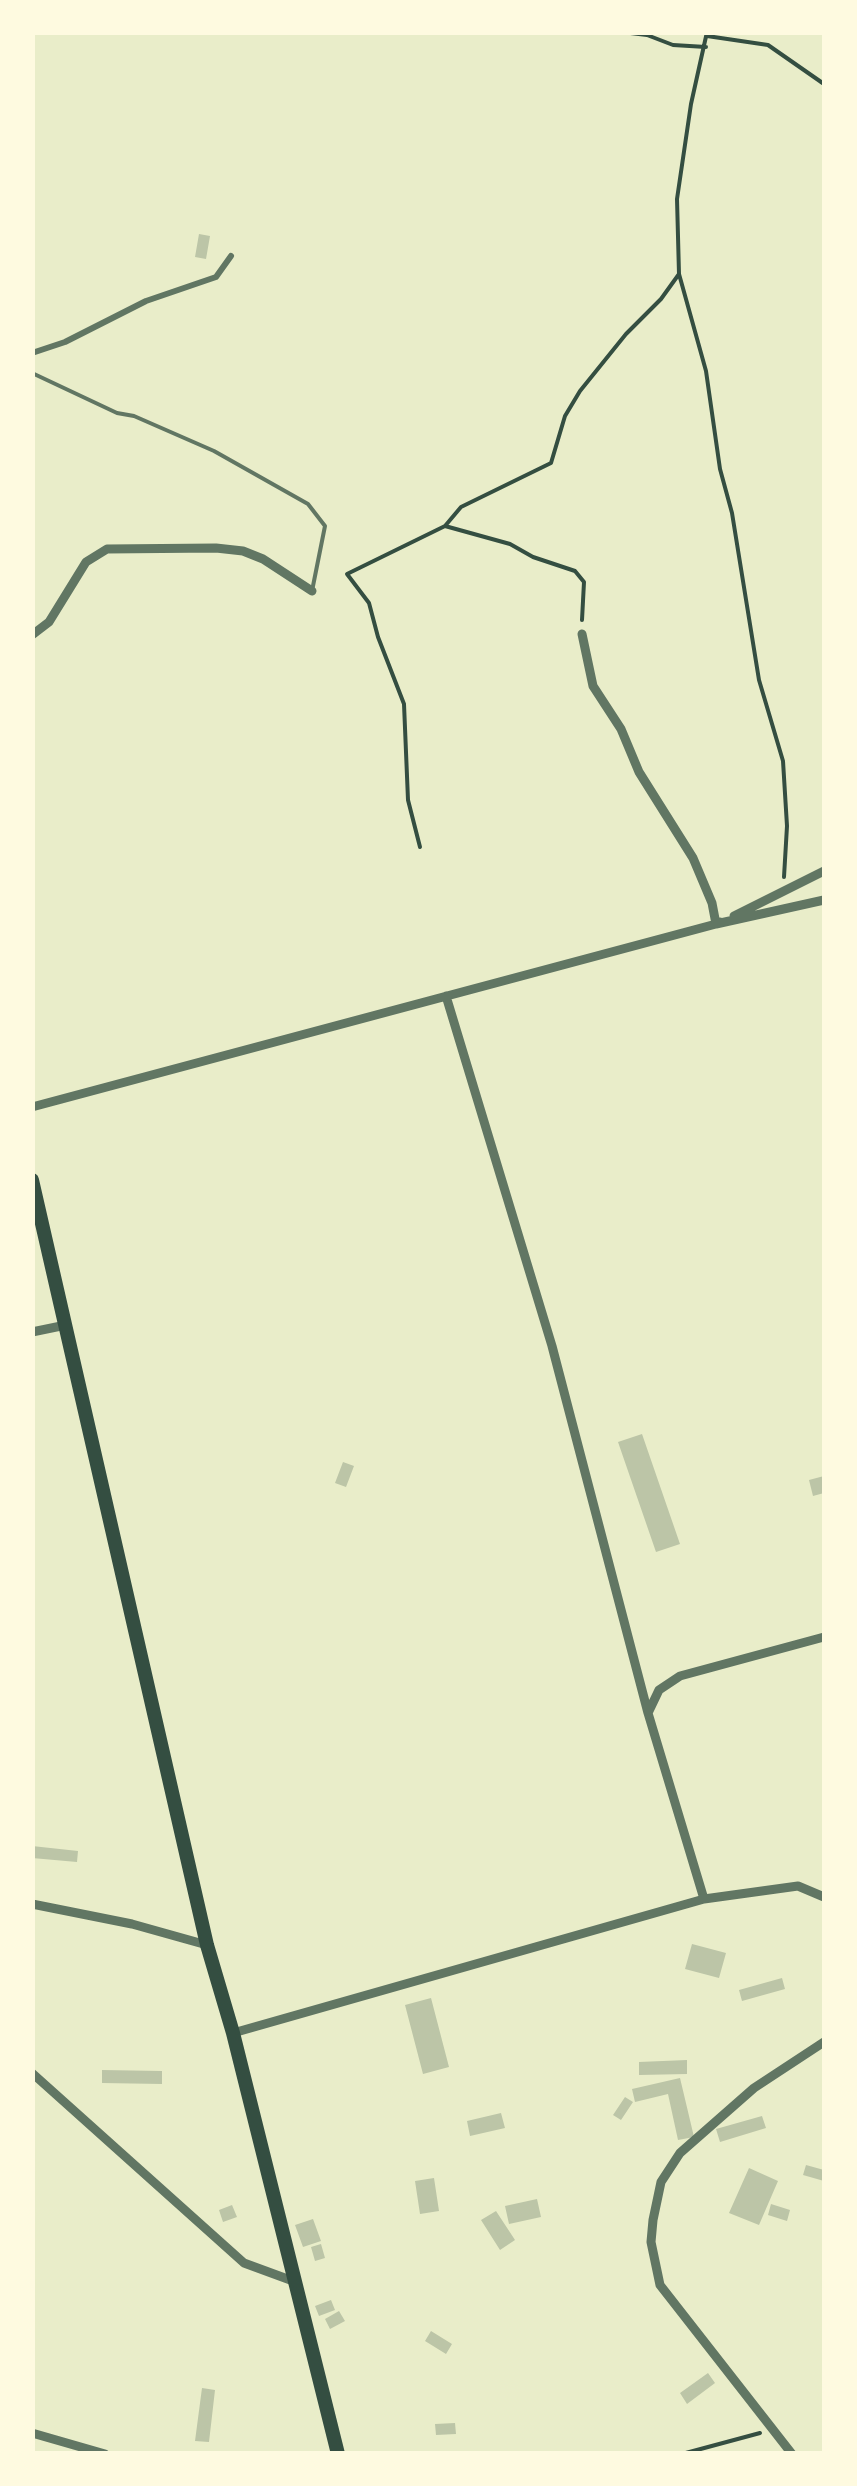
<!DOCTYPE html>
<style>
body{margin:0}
#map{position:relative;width:857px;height:2486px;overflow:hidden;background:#e9edc9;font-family:Rubik,sans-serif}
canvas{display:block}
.frame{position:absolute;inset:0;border:35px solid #fefae0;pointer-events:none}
</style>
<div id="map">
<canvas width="857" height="2486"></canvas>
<div class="frame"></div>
</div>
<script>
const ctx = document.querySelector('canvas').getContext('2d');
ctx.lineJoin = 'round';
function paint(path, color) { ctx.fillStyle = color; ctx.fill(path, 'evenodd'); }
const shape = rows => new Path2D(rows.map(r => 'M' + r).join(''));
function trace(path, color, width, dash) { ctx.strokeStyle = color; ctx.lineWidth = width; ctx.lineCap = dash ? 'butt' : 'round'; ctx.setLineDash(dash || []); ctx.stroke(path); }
const building = shape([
 [199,234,210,236,206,259,195,257],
 [642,1434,680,1544,656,1552,618,1442],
 [343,1462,354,1466,346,1487,335,1483],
 [824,1476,824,1493,813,1496,809,1480],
 [32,1846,78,1851,77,1862,32,1858],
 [692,1944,726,1953,719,1978,685,1969],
 [782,1978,785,1989,742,2001,739,1990],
 [431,1998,449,2067,423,2074,405,2005],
 [687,2060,687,2074,639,2075,639,2062],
 [102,2070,162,2071,162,2084,102,2083],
 [680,2078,694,2137,678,2140,668,2094,635,2102,632,2089],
 [625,2097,633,2102,621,2120,613,2115],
 [501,2113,505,2128,470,2136,467,2121],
 [762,2116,766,2128,720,2142,716,2129],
 [806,2165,824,2170,824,2181,803,2175],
 [749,2168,778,2181,759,2225,729,2213],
 [434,2178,439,2211,420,2214,415,2181],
 [537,2199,541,2217,509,2224,505,2206],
 [771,2204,790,2210,787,2221,768,2215],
 [232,2205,237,2217,223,2222,219,2210],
 [496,2211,515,2240,500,2250,481,2220],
 [313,2219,321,2241,303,2247,295,2225],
 [321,2244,325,2258,315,2261,311,2247],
 [331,2300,335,2310,319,2316,315,2306],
 [339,2311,345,2321,330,2329,325,2319],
 [431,2331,452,2344,446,2354,425,2341],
 [708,2373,715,2383,687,2404,680,2393],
 [202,2388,215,2390,209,2442,195,2441],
 [455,2423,456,2434,436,2435,435,2424]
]);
const path = shape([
 [622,32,647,35,673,45,706,47],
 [707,32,691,104,677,199,679,274,706,371,720,469,732,513,759,680,783,761,787,826,784,877],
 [707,36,768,45,824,84],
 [445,526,510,544,533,557,575,571,584,582,582,620],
 [420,847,408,800,404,704,378,637,369,603,347,574,445,526,461,507,551,463,565,416,580,391,626,334,661,299,679,274],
 [682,2454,760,2433]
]);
const service = shape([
 [32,373,117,413,134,416,214,451,308,504,325,526,312,591]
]);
const pedestrian = shape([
 [32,353,65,342,146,301,216,277,231,256]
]);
const minor = shape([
 [582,634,593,686,621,729,639,772,693,858,712,903,716,924,720,922],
 [32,635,49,622,86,562,107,549,216,548,243,551,263,559,312,591],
 [734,916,824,871],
 [446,996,552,1346,648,1713],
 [32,1107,716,924,824,900],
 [32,1332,66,1325],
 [824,1637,680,1676,659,1690,648,1713,704,1899,798,1886,824,1897],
 [32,1904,132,1924,207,1945],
 [233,2033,704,1899],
 [32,2073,244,2263,293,2281],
 [32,2433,105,2454],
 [792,2454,660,2285,651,2242,653,2220,661,2182,680,2153,754,2088,824,2042]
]);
const primary = shape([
 [32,1180,207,1945,233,2033,338,2454]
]);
paint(building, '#bcc5a7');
trace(path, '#344e41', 4);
trace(service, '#617663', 4);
trace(pedestrian, '#617663', 6);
trace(minor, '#617663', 9);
trace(primary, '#344e41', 14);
</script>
